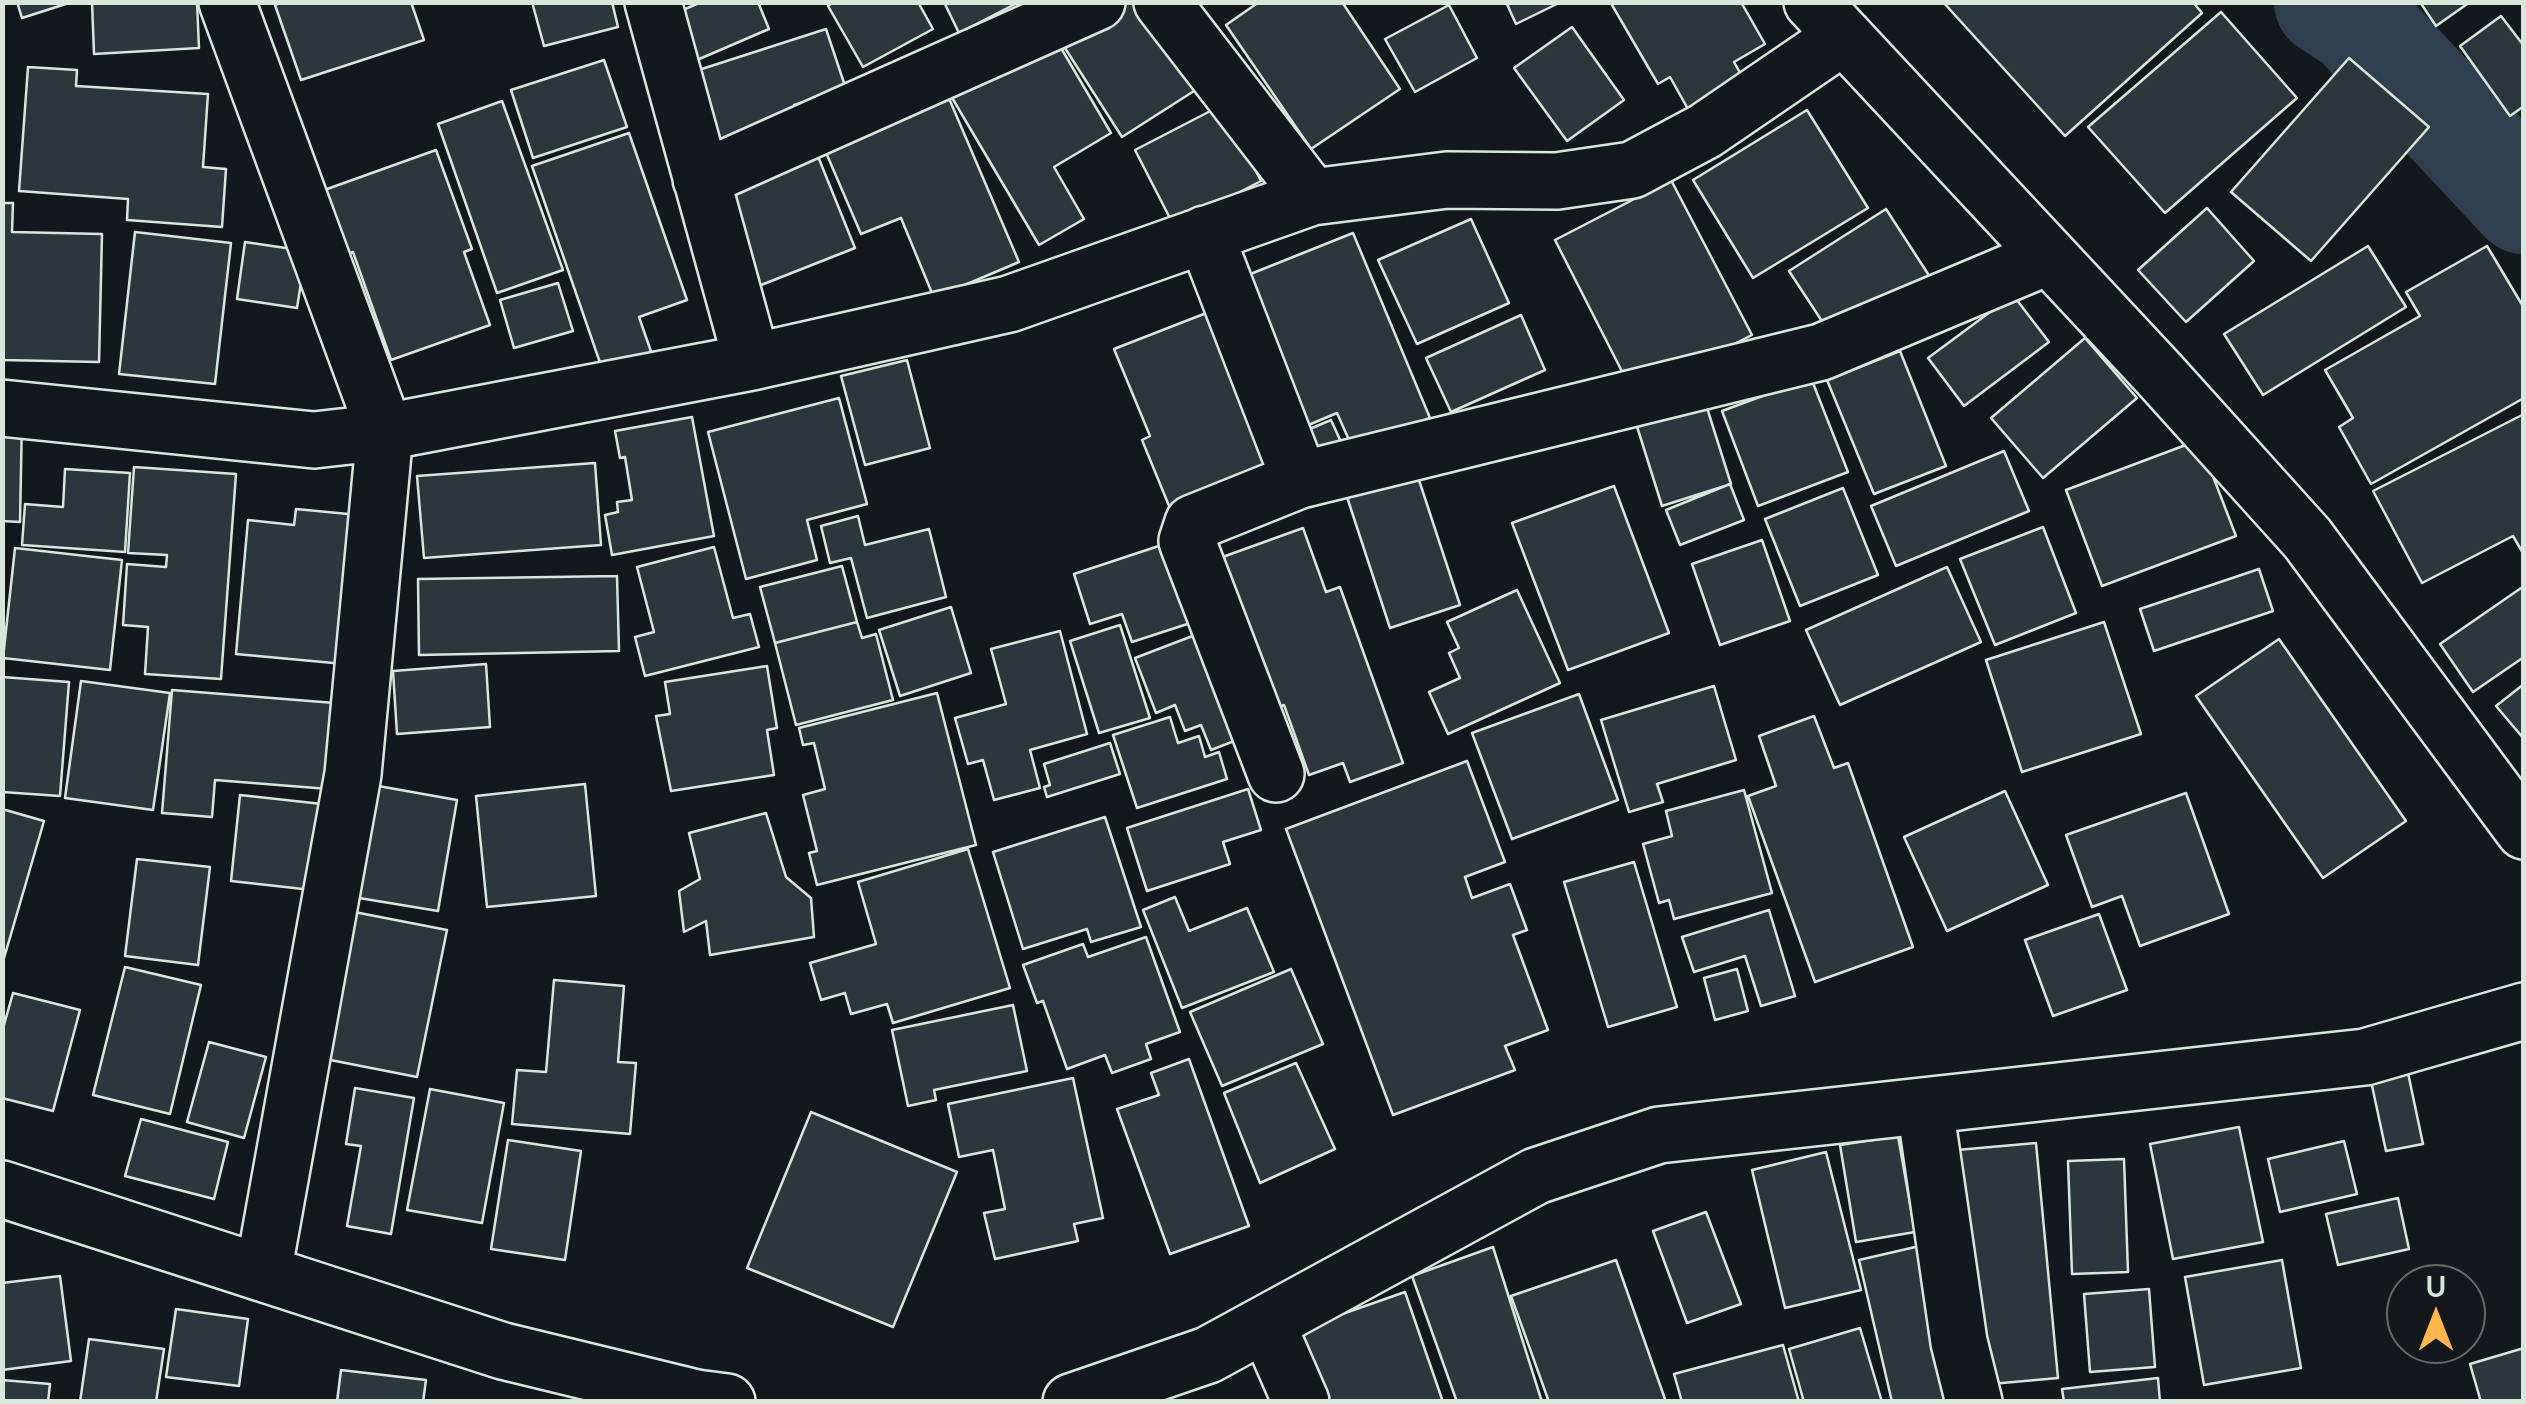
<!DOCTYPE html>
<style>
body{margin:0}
#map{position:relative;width:2526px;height:1404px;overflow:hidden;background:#14181c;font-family:Lato,sans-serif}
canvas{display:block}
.frame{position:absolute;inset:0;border:5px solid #d8e6dc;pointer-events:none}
.north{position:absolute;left:2386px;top:1264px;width:100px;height:100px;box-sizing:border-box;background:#14181c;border:2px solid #626a69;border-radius:50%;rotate:0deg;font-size:28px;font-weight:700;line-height:40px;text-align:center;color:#d8e6dc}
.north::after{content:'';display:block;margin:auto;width:35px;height:45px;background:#ffb74d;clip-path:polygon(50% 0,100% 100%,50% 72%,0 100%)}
</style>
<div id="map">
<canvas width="2526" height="1404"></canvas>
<div class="frame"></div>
<div class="north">U</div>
</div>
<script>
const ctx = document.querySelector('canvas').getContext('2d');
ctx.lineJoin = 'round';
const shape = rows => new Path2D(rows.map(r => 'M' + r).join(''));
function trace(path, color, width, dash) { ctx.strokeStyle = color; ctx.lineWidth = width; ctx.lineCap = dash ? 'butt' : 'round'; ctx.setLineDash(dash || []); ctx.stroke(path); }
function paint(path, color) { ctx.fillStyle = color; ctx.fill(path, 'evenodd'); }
const river = shape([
 [2328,2,2357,21,2524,200]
]);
const building = shape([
 [17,2,72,2,22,18,17,2],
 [92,2,197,2,199,48,94,54,92,2],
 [282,2,411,2,424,40,301,80,275,5,282,2],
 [532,2,612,2,618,27,544,46,532,2],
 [701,2,758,2,769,29,683,66,663,19,701,2],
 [834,2,918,2,933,29,863,67,828,6,834,2],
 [944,2,1019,2,959,33,944,2],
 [1129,2,1153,2,1205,84,1122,137,1063,45,1129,2],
 [1259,2,1342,2,1400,89,1311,149,1226,25,1259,2],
 [1506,2,1561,2,1516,24,1506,2],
 [1616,2,1741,2,1765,44,1734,62,1743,78,1688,109,1670,77,1658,84,1612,5,1616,2],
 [1943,2,2193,2,2202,13,2065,136,1943,2],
 [2420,2,2470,2,2436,26,2420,2],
 [1449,5,1477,58,1415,92,1385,39,1449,5],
 [2221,12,2297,98,2165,213,2088,127,2221,12],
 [2501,16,2524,46,2524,106,2510,116,2460,46,2501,16],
 [1572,27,1624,100,1567,141,1514,68,1572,27],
 [826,29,846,89,794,105,800,126,706,156,680,76,826,29],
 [1054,36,1111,133,1054,167,1084,219,1039,245,951,96,1054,36],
 [2349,58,2429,127,2311,261,2231,192,2349,58],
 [604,60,627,127,533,158,511,90,604,60],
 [28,67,77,70,76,86,208,94,203,167,226,169,222,227,127,220,128,199,19,191,28,67],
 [945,89,1019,262,934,298,901,218,861,234,821,141,945,89],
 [502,101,563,270,497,293,438,124,502,101],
 [1222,105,1261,181,1174,226,1135,150,1222,105],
 [1807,110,1868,208,1753,278,1693,180,1807,110],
 [629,133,687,300,639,317,655,363,606,380,532,166,629,133],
 [815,149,855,248,751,289,712,190,815,149],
 [436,150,472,249,464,252,490,325,391,360,353,252,339,257,316,193,436,150],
 [1671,180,1752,335,1634,395,1555,240,1671,180],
 [2,203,13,203,12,232,102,234,99,362,2,360,2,203],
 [2207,208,2254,261,2186,322,2138,270,2207,208],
 [1886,209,1930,277,1833,338,1789,271,1886,209],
 [1471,219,1509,303,1417,344,1378,260,1471,219],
 [135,232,231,243,215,384,119,374,135,232],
 [1353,233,1430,418,1353,449,1337,413,1306,426,1243,277,1353,233],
 [245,242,306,251,297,308,237,299,245,242],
 [2368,246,2406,307,2263,395,2224,334,2368,246],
 [2487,246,2524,308,2524,398,2371,484,2339,427,2353,418,2325,370,2420,316,2406,292,2487,246],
 [558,283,573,331,514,348,500,300,558,283],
 [2013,295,2049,342,1964,406,1928,358,2013,295],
 [1214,310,1281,476,1174,518,1142,440,1150,436,1114,349,1214,310],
 [1521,315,1545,370,1451,412,1426,358,1521,315],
 [2085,338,2137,398,2043,478,1991,418,2085,338],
 [1900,351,1946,466,1874,494,1827,380,1900,351],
 [907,360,930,448,865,465,841,376,907,360],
 [1811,378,1848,472,1758,506,1722,411,1811,378],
 [1703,395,1731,484,1662,506,1634,417,1703,395],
 [839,398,867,504,807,520,817,560,746,579,708,432,839,398],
 [2524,414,2524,555,2513,536,2422,583,2373,491,2524,414],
 [2,417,22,418,20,522,2,521,2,417],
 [692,417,714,536,612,555,605,515,618,512,617,502,632,500,625,457,620,458,615,431,692,417],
 [1331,420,1347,455,1310,471,1300,433,1331,420],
 [2199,440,2236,536,2102,586,2066,490,2199,440],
 [2004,451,2029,511,1896,566,1871,506,2004,451],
 [595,463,601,545,424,558,417,476,595,463],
 [134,467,236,474,221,679,145,674,148,627,123,625,127,564,166,567,167,555,128,553,134,467],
 [65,469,130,473,125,552,22,545,25,504,63,507,65,469],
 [1417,474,1460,605,1390,628,1347,497,1417,474],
 [1730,484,1744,520,1680,545,1666,510,1730,484],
 [1614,486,1669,633,1568,670,1512,523,1614,486],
 [1843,488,1878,575,1800,606,1765,519,1843,488],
 [296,509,369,516,355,665,236,654,248,520,294,525,296,509],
 [858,516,865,545,929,529,946,597,867,618,851,558,830,563,821,526,858,516],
 [2043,527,2076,613,1995,645,1960,559,2043,527],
 [1303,528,1326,592,1340,587,1403,763,1350,782,1343,763,1309,775,1284,705,1260,714,1206,563,1303,528],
 [1183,538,1209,617,1132,642,1122,614,1090,624,1074,574,1183,538],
 [1762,540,1790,621,1720,645,1692,564,1762,540],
 [714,547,733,618,750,614,759,647,645,676,635,637,654,632,637,567,714,547],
 [15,548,122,560,110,670,3,658,15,548],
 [842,566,857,622,775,643,760,587,842,566],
 [1947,567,1981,642,1840,705,1806,630,1947,567],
 [2259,569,2273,611,2154,651,2140,609,2259,569],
 [617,576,619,651,419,655,418,579,617,576],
 [2524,586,2524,657,2473,692,2440,644,2524,586],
 [1517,590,1560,683,1448,734,1429,692,1460,678,1449,653,1459,648,1447,622,1517,590],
 [951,607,971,673,900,696,879,630,951,607],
 [857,622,862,638,876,634,893,700,796,725,775,643,857,622],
 [2104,622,2141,734,2022,772,1986,660,2104,622],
 [1120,625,1150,718,1099,733,1070,641,1120,625],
 [1216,627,1242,738,1211,750,1201,725,1185,731,1175,705,1156,713,1135,658,1216,627],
 [1060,631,1087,734,1030,750,1040,788,994,800,983,760,968,764,955,718,1006,704,991,649,1060,631],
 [2279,639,2406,821,2323,878,2196,696,2279,639],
 [486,664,490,727,397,734,393,671,486,664],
 [767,666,777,728,767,730,774,775,671,791,656,716,670,714,665,682,767,666],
 [2,677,69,682,60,796,2,792,2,677],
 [81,681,170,693,153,810,65,798,81,681],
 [2524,684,2524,739,2496,706,2524,684],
 [1714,686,1736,760,1657,784,1663,802,1629,812,1601,720,1714,686],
 [172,690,347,704,341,790,215,780,212,817,162,813,172,690],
 [937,693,976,845,817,885,809,853,817,851,803,795,825,789,814,743,803,745,799,728,937,693],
 [1579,694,1618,800,1512,839,1472,733,1579,694],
 [1814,716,1834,768,1848,763,1913,947,1815,982,1748,796,1776,786,1759,736,1814,716],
 [1170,717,1178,743,1199,736,1205,757,1219,752,1227,779,1137,808,1113,735,1170,717],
 [1110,743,1120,774,1047,797,1044,787,1050,785,1044,764,1110,743],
 [1467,761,1505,862,1465,877,1472,898,1510,884,1527,930,1513,935,1548,1030,1505,1046,1515,1070,1393,1115,1286,829,1467,761],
 [367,784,457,800,438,911,347,896,367,784],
 [585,784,596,896,487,907,476,796,585,784],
 [1248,789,1261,830,1223,842,1230,864,1147,891,1127,828,1248,789],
 [1744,790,1772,893,1674,919,1669,900,1659,903,1643,844,1672,836,1666,811,1744,790],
 [2005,791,2048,885,1947,931,1904,837,2005,791],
 [2186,793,2229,914,2140,946,2122,896,2092,907,2066,835,2186,793],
 [240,795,322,804,312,890,231,881,240,795],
 [2,809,44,821,2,965,2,809],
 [766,813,786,877,811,898,814,937,710,955,706,921,684,932,679,891,700,879,689,833,766,813],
 [1105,817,1141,927,1091,942,1087,929,1023,949,993,852,1105,817],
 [968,849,1010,988,893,1023,887,1004,851,1014,845,993,821,1000,810,963,876,944,858,882,968,849],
 [137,859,210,867,198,965,125,956,137,859],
 [1634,862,1677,1007,1608,1027,1564,882,1634,862],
 [1175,897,1189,931,1247,908,1274,972,1182,1008,1143,910,1175,897],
 [344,910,447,930,417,1077,315,1057,344,910],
 [1769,910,1795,996,1761,1006,1745,956,1694,972,1682,937,1769,910],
 [2099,914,2127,990,2053,1016,2025,940,2099,914],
 [1146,937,1180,1032,1146,1044,1151,1059,1112,1073,1105,1055,1067,1069,1043,1001,1037,1003,1023,965,1083,944,1088,957,1146,937],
 [125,967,201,985,170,1114,93,1095,125,967],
 [1291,969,1323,1044,1222,1086,1190,1012,1291,969],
 [1737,969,1748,1011,1715,1020,1704,978,1737,969],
 [554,980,624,986,618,1062,636,1063,630,1134,512,1124,517,1070,546,1072,554,980],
 [13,993,80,1010,53,1111,2,1098,2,1032,13,993],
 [1013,1005,1027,1071,934,1090,936,1100,908,1106,892,1030,1013,1005],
 [209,1042,266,1057,244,1138,187,1122,209,1042],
 [1189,1059,1249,1226,1170,1254,1117,1109,1159,1095,1151,1073,1189,1059],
 [1296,1063,1335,1149,1260,1183,1224,1093,1296,1063],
 [2408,1073,2423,1144,2386,1151,2371,1081,2408,1073],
 [1073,1078,1103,1218,1074,1224,1078,1241,995,1259,984,1213,1005,1209,993,1150,959,1157,948,1104,1073,1078],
 [355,1088,414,1098,391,1234,347,1226,361,1146,346,1144,355,1088],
 [430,1089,504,1103,482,1223,407,1210,430,1089],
 [811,1112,957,1172,893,1327,747,1268,811,1112],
 [141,1119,228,1142,214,1199,125,1176,141,1119],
 [2239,1127,2263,1242,2173,1259,2150,1144,2239,1127],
 [1898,1136,1915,1232,1856,1242,1840,1145,1898,1136],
 [508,1140,581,1151,565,1260,491,1249,508,1140],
 [2344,1141,2357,1194,2280,1212,2268,1159,2344,1141],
 [2036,1143,2058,1378,1980,1385,1957,1150,2036,1143],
 [1826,1152,1861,1290,1785,1308,1752,1170,1826,1152],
 [2124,1159,2128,1272,2072,1274,2068,1161,2124,1159],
 [2398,1198,2409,1249,2338,1265,2326,1214,2398,1198],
 [1706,1212,1741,1304,1687,1323,1653,1231,1706,1212],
 [1924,1245,1961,1402,1892,1402,1859,1260,1924,1245],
 [1493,1247,1542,1402,1457,1402,1412,1276,1493,1247],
 [1616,1260,1666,1402,1549,1402,1511,1296,1616,1260],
 [2282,1260,2301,1368,2204,1385,2185,1277,2282,1260],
 [60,1276,71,1361,2,1370,2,1283,60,1276],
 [2149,1289,2155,1367,2090,1372,2084,1294,2149,1289],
 [1405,1292,1443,1402,1317,1402,1291,1332,1405,1292],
 [176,1309,248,1319,239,1386,166,1377,176,1309],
 [1860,1328,1882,1402,1804,1402,1789,1349,1860,1328],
 [89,1339,164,1349,156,1402,80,1402,89,1339],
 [1783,1345,1799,1402,1682,1402,1674,1374,1783,1345],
 [2524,1348,2524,1402,2481,1402,2470,1364,2524,1348],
 [341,1370,426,1380,423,1402,337,1402,341,1370],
 [2158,1378,2160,1402,2064,1402,2062,1389,2158,1378],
 [2,1380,50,1384,48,1402,2,1402,2,1380]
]);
const minor = shape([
 [227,2,385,432,353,774,263,1273],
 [653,2,752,362],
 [1162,2,1312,197],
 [1812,2,2159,374,2307,538,2524,831],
 [701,179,1097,2],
 [1205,234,1300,480],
 [2,408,314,440,385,432,752,362,1009,304,1312,197,1447,180,1557,181,1632,170,1705,131,1844,36],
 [1276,774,1187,541,1193,523,1300,480,1821,352,2047,257],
 [1925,1107,1959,1342,1974,1402],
 [1267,1324,1301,1402]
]);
const highway = shape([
 [2,1189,503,1351,696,1398,727,1402],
 [1071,1402,1208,1355,1536,1176,1659,1135,2365,1057,2524,1011]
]);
trace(river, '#2f3f4d', 108);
paint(building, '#2c363c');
trace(building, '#d8e6dc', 2.5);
trace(minor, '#d8e6dc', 60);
trace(highway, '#d8e6dc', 60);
trace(minor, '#14181c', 55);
trace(highway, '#14181c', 55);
</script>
